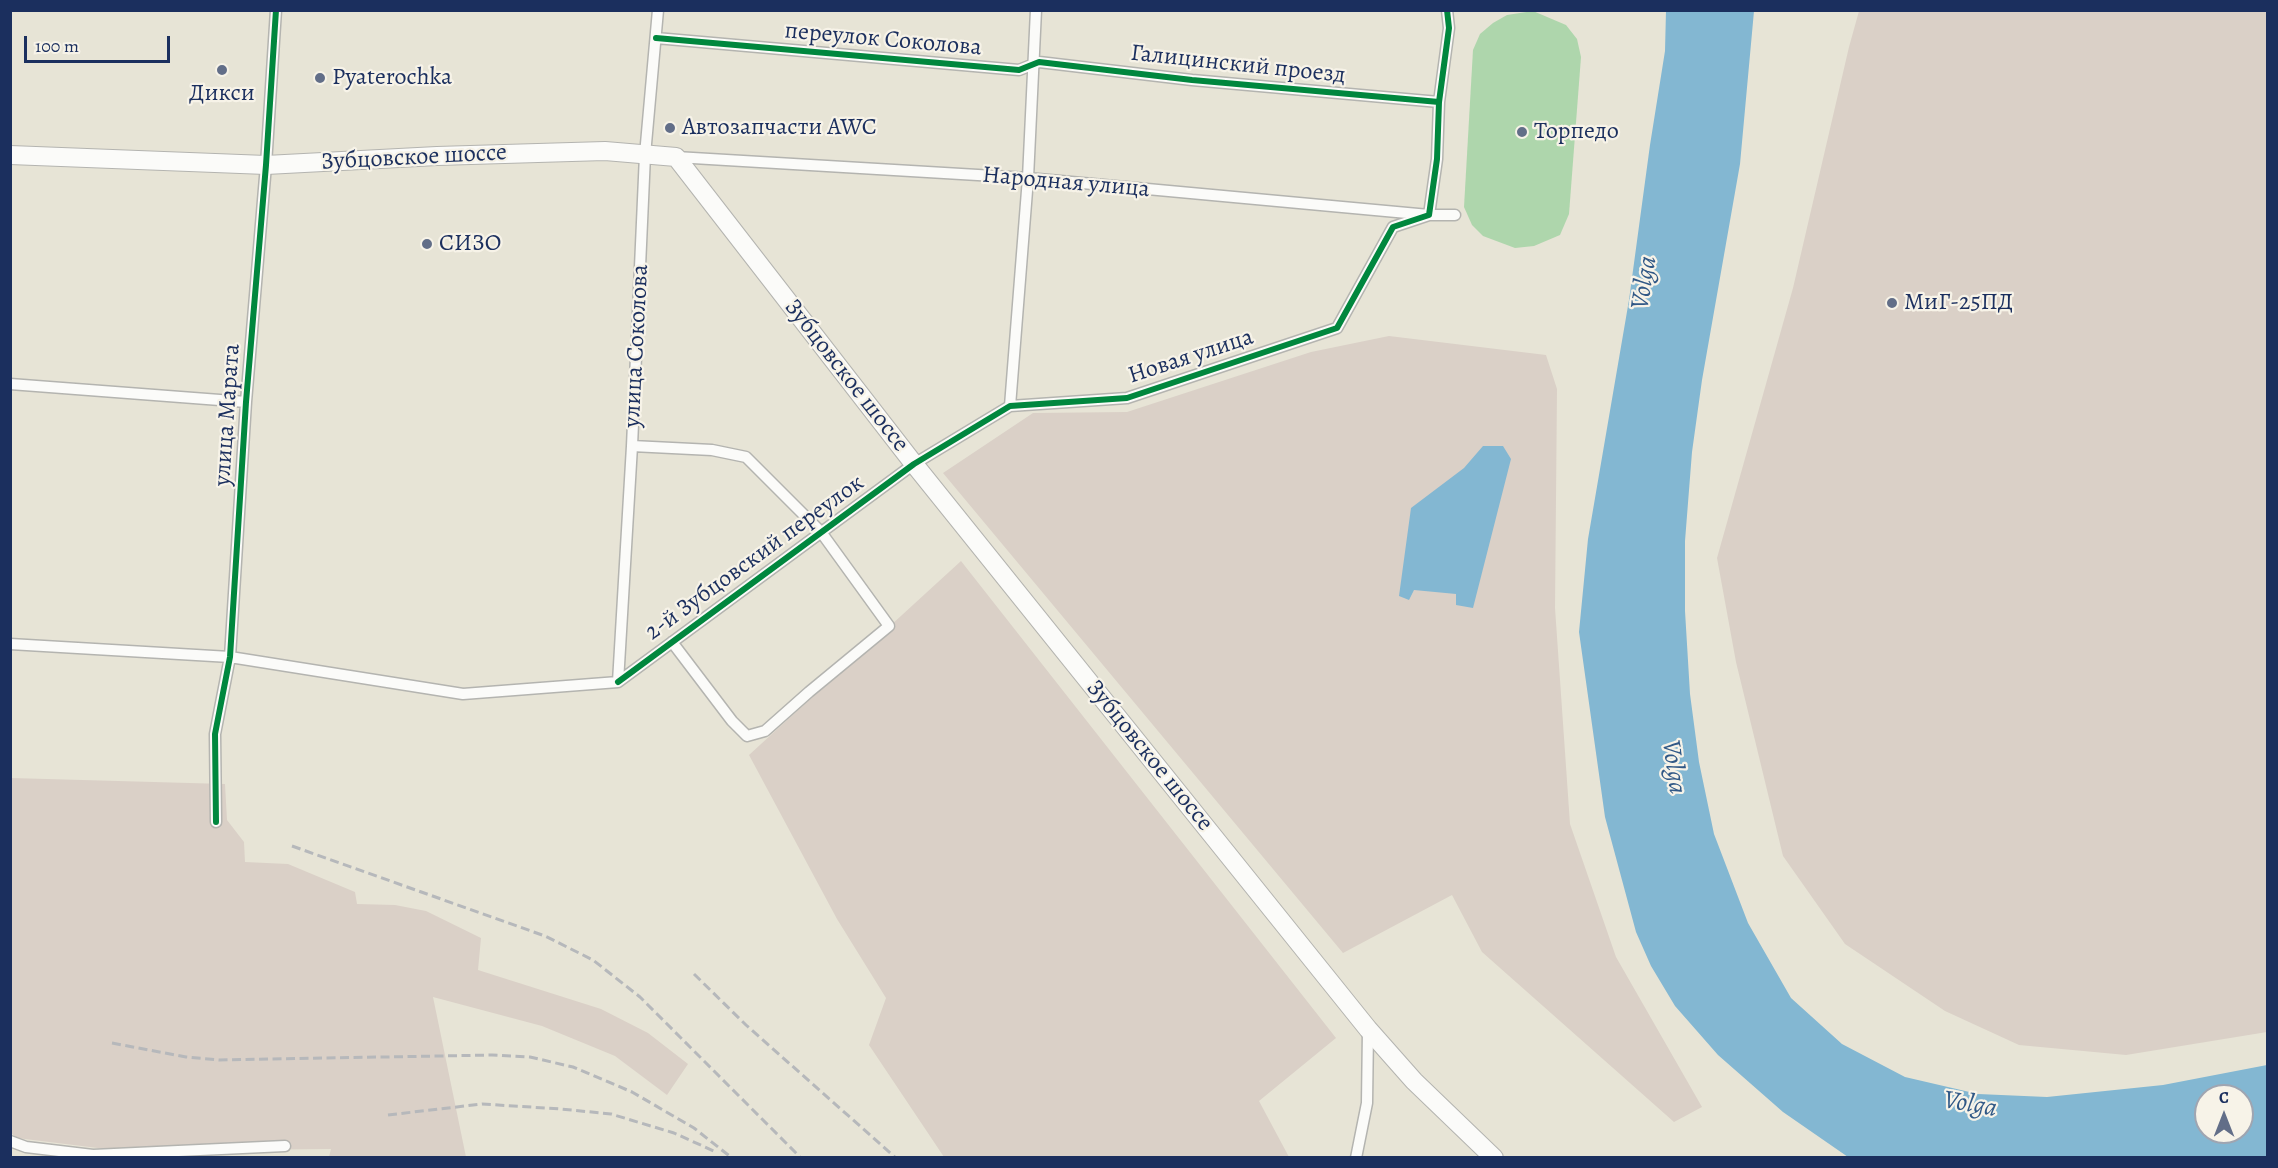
<!DOCTYPE html>
<meta charset="utf-8">
<style>
body{margin:0}
#map{position:relative;width:2278px;height:1168px;overflow:hidden;background:#e7e4d6;font-family:Alegreya,serif}
canvas{display:block}
.frame{position:absolute;inset:0;border:12px solid #1b2f5e;pointer-events:none}
.north{position:absolute;left:2194px;top:1084px;width:60px;height:60px;box-sizing:border-box;background:#f7f3e8;border:2px solid #9fa5b1;border-radius:50%;rotate:0deg;font-size:16px;font-weight:700;line-height:24px;text-align:center;color:#1b2f5e}
.north::after{content:'';display:block;margin:auto;width:21px;height:27px;background:#626e88;clip-path:polygon(50% 0,100% 100%,50% 72%,0 100%)}
.scale{position:absolute;left:24px;top:36px;width:146px;height:27px;box-sizing:border-box;border:3px solid #1b2f5e;border-top:0;padding-left:8px;font-size:18px;line-height:21px;white-space:nowrap;color:#1b2f5e;-webkit-text-stroke:4px #f7f3e8;paint-order:stroke}
</style>
<div id="map">
<canvas width="2278" height="1168"></canvas>
<div class="frame"></div>
<div class="north">С</div>
<div class="scale">100 m</div>
</div>
<script>
const ctx = document.querySelector('canvas').getContext('2d');
ctx.lineJoin = 'round';
function paint(path, color) { ctx.fillStyle = color; ctx.fill(path, 'evenodd'); }
const shape = rows => new Path2D(rows.map(r => 'M' + r).join(''));
function trace(path, color, width, dash) { ctx.strokeStyle = color; ctx.lineWidth = width; ctx.lineCap = dash ? 'butt' : 'round'; ctx.setLineDash(dash || []); ctx.stroke(path); }
function drawText(font, color, halo, rows, align = 'center') {
  ctx.font = font + ' Alegreya,serif'; ctx.lineWidth = 4.5; ctx.setLineDash([]); ctx.textBaseline = 'middle'; ctx.strokeStyle = halo; ctx.fillStyle = color; for (const [text, x, y, turn = 0] of rows) {
    ctx.save(); ctx.translate(x, y); ctx.rotate((+turn || 0) * Math.PI / 180); ctx.textAlign = isNaN(turn) ? turn : align; if (halo) ctx.strokeText(text, 0, 0); ctx.fillText(text, 0, 0); ctx.restore();
  }
}
const industrial = shape([
 [1859,11,2267,11,2267,1032,2126,1055,2019,1045,1945,1011,1845,944,1783,856,1736,662,1717,558,1793,288,1849,47],
 [1389,336,1546,355,1557,389,1555,608,1570,824,1616,957,1702,1107,1674,1122,1482,952,1452,895,1343,953,943,473,1033,413,1127,412,1311,352],
 [961,561,1336,1038,1259,1101,1289,1157,944,1157,869,1045,886,998,837,919,749,755],
 [11,778,225,784,227,820,244,842,245,862,288,864,355,892,357,904,395,905,426,911,481,938,478,970,601,1009,648,1033,688,1064,667,1095,615,1056,542,1026,433,997,466,1157,329,1157,331,1149,122,1151,17,1138,11,1133]
]);
const green = shape([
 [1533,11,1566,25,1577,39,1581,57,1569,214,1560,235,1534,246,1515,248,1483,236,1472,225,1464,207,1473,50,1480,34,1493,23,1507,15]
]);
const water = shape([
 [1666,11,1754,11,1740,164,1702,380,1692,452,1685,541,1685,611,1690,694,1699,762,1714,834,1748,923,1791,998,1842,1044,1905,1077,1978,1094,2047,1097,2163,1085,2267,1065,2267,1157,1848,1157,1783,1112,1718,1055,1675,1006,1651,966,1636,932,1605,817,1579,632,1588,539,1629,300,1650,145,1665,51],
 [2206,1096,2242,1096,2242,1132,2206,1132],
 [1483,446,1503,446,1511,459,1473,608,1456,605,1456,594,1414,590,1409,600,1399,596,1411,508,1464,468]
]);
const minor = shape([
 [656,38,1019,70,1039,62,1192,80,1439,102],
 [676,157,1028,178,1429,215,1455,215],
 [10,384,246,402],
 [1010,406,1028,178,1036,10],
 [632,446,712,450,746,457,821,532,889,626,809,692,765,731,747,736,732,721,672,642],
 [10,644,230,657,463,694,618,682],
 [618,682,914,464,1010,406,1127,398,1337,328,1393,227,1429,215,1437,159,1439,102,1449,28,1447,10],
 [618,682,632,446,645,155,658,10],
 [216,822,215,734,230,657,246,402,266,165,276,10],
 [10,1141,26,1147,93,1155,285,1146],
 [1356,1158,1367,1103,1368,1030]
]);
const primary = shape([
 [10,155,266,165,437,156,605,151,676,157,914,464,1368,1029,1414,1081,1494,1158]
]);
const rail = shape([
 [292,846,545,936,593,960,640,997,801,1158],
 [694,974,746,1025,896,1158],
 [112,1043,186,1057,219,1060,492,1055,530,1057,573,1067,632,1092,694,1128,732,1158],
 [388,1115,482,1104,561,1109,611,1114,674,1133,716,1152]
]);
const cycleway = shape([
 [656,38,1019,70,1039,62,1192,80,1439,102],
 [618,682,914,464,1010,406,1127,398,1337,328,1393,227,1429,215,1437,159,1439,102,1449,28,1447,10],
 [216,822,215,734,230,657,246,402,266,165,276,10]
]);
const markers = [
 [222,70,6,"#626e88"],
 [320,78,6,"#626e88"],
 [670,128,6,"#626e88"],
 [1522,132,6,"#626e88"],
 [427,244,6,"#626e88"],
 [1892,303,6,"#626e88"]
];
const streetNames = [
 ["переулок Соколова",883,40,5],
 ["Галицинский проезд",1238,65,6],
 ["Зубцовское шоссе",414,158,-3],
 ["Народная улица",1066,183,5],
 ["улица Соколова",637,346,-87],
 ["Новая улица",1191,357,-18],
 ["Зубцовское шоссе",846,376,52],
 ["улица Марата",228,415,-86],
 ["2-й Зубцовский переулок",755,558,-36],
 ["Зубцовское шоссе",1149,756,51]
];
const poiNames = [
 ["Pyaterochka",332,78],
 ["Дикси",222,94,"center"],
 ["Автозапчасти AWC",682,128],
 ["Торпедо",1534,132],
 ["СИЗО",439,244],
 ["МиГ-25ПД",1904,303]
];
const waterNames = [
 ["Volga",1645,283,-81],
 ["Volga",1673,767,82],
 ["Volga",1970,1105,10]
];
paint(industrial, '#dad0c7');
paint(green, '#aed6ac');
paint(water, '#83b7d2');
trace(minor, '#b4b4b0', 13);
trace(primary, '#b4b4b0', 20);
trace(minor, '#fbfbf9', 10);
trace(primary, '#fbfbf9', 18);
trace(rail, '#b6b8bb', 3, [9, 4.5]);
trace(cycleway, '#00873e', 6);
for (const [x, y, r, color] of markers) { const dot = new Path2D(); dot.arc(x, y, r, 0, 2 * Math.PI); ctx.fillStyle = color; ctx.fill(dot); trace(dot, '#f7f3e8', 2); }
drawText('24px', '#1b2f5e', '#f7f3e8', streetNames);
drawText('24px', '#1b2f5e', '#f7f3e8', poiNames, 'left');
drawText('italic 26px', '#305886', '#f7f3e8', waterNames);
</script>
